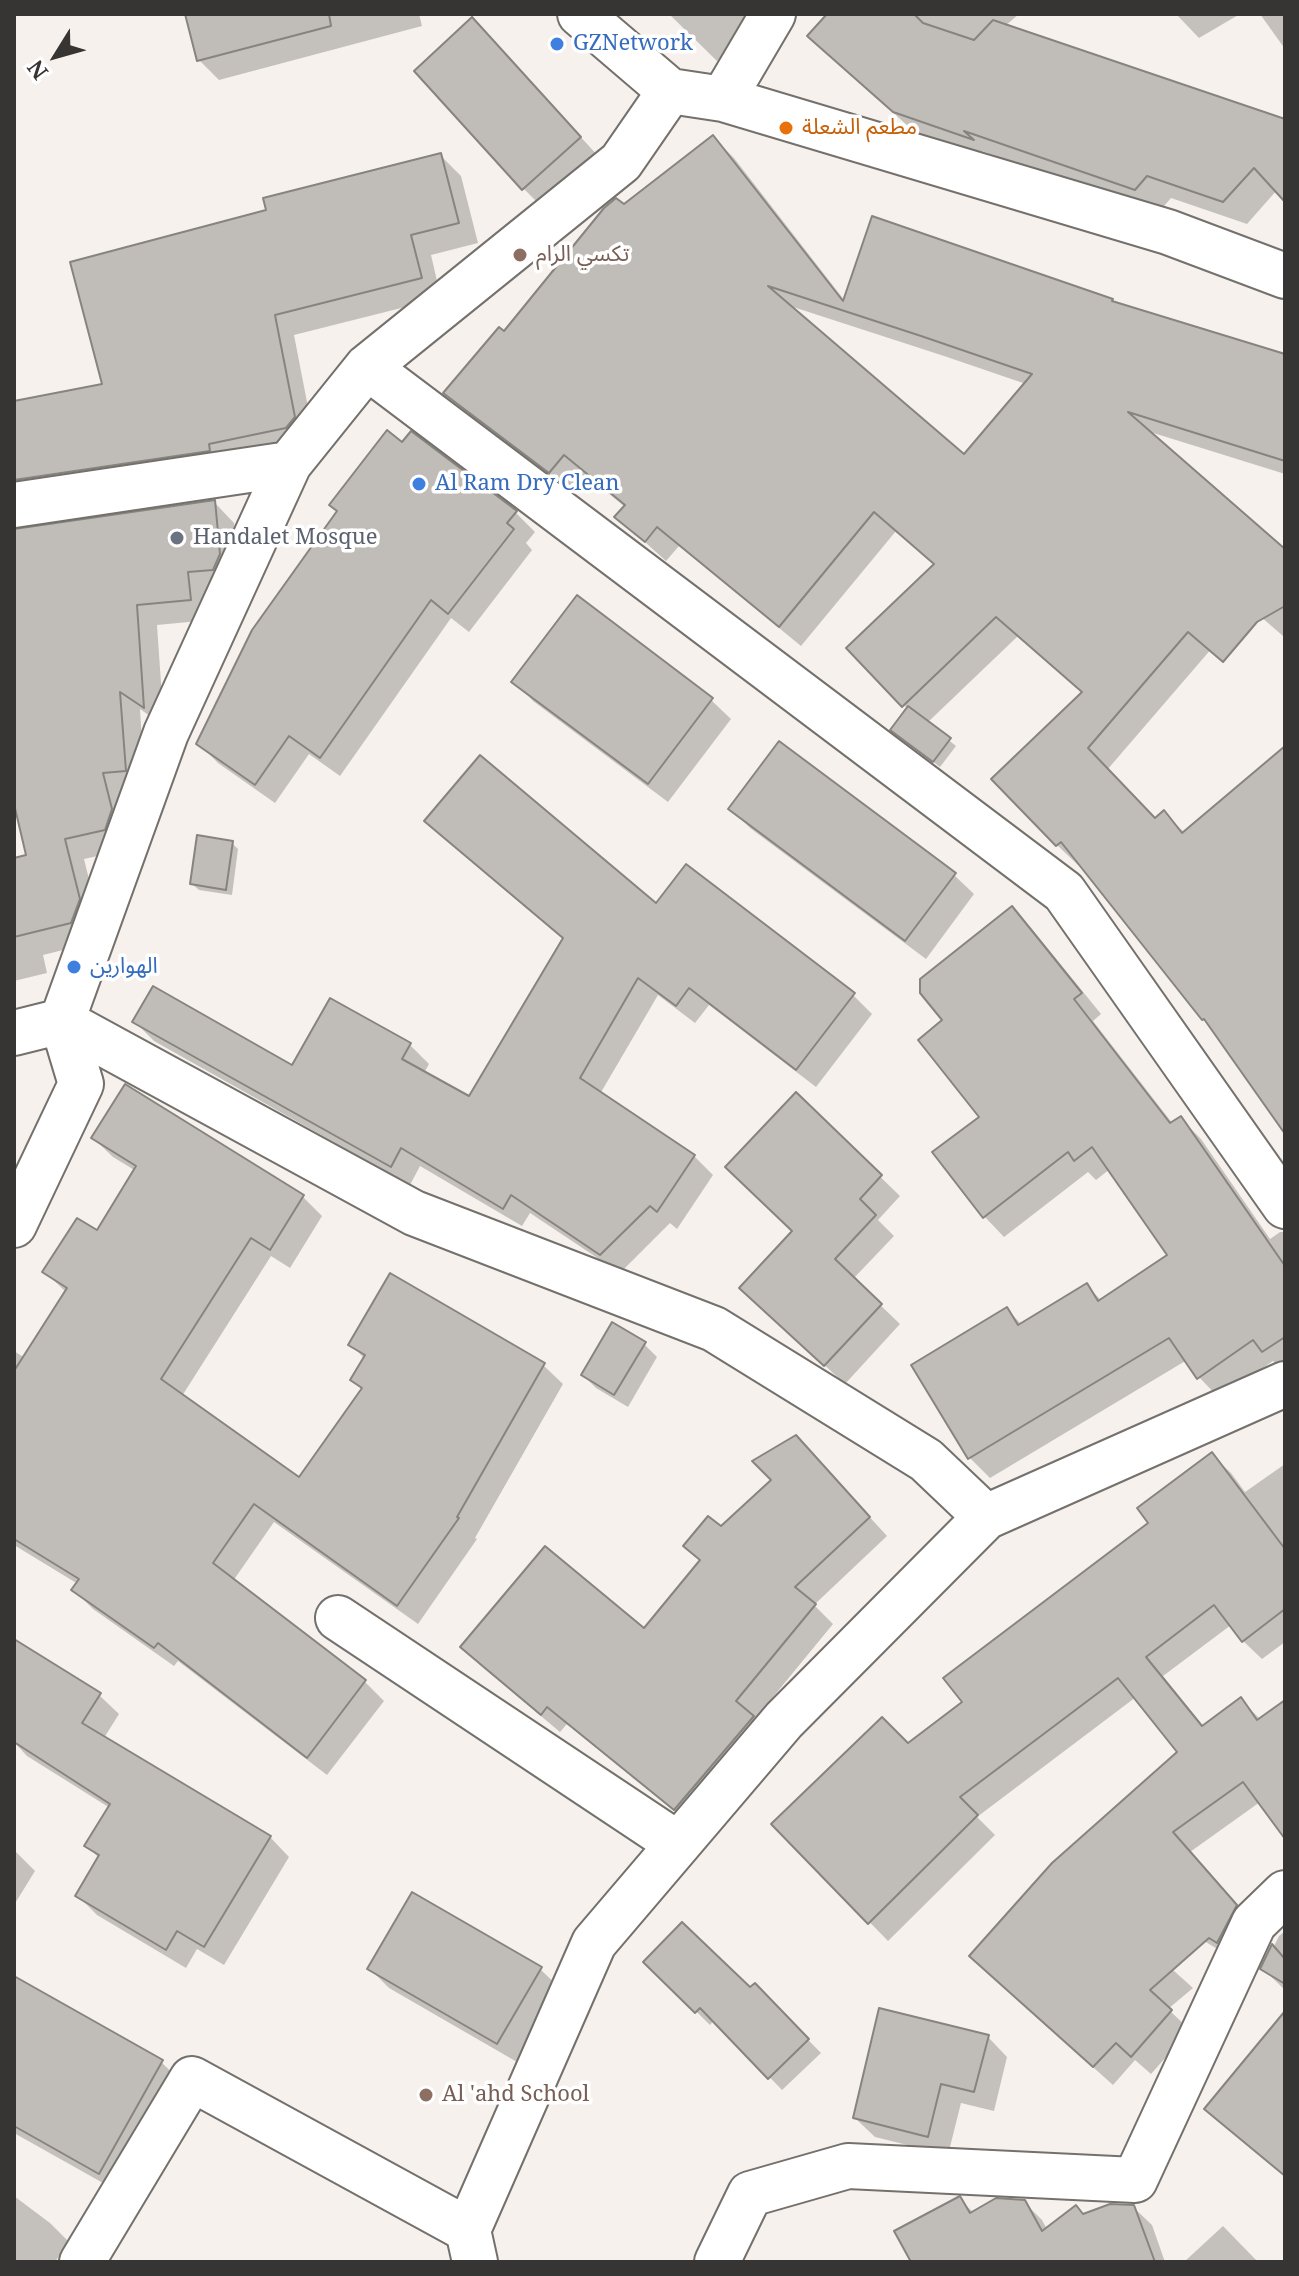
<!DOCTYPE html>
<meta charset="utf-8">
<style>
body{margin:0}
#map{position:relative;width:1299px;height:2276px;overflow:hidden;background:#f6f1ec;font-family:"Noto Serif",serif}
canvas{display:block}
.frame{position:absolute;inset:0;border:16px solid #373533;pointer-events:none}
.north{position:absolute;left:16px;top:16px;width:80px;height:80px;-webkit-text-stroke:6px #fff;paint-order:stroke;rotate:233deg;font-size:22px;font-weight:700;line-height:32px;text-align:center;color:#373533}
.north::after{content:'';display:block;margin:auto;width:28px;height:36px;background:#373533;clip-path:polygon(50% 0,100% 100%,50% 72%,0 100%)}
</style>
<div id="map">
<canvas width="1299" height="2276"></canvas>
<div class="frame"></div>
<div class="north">N</div>
</div>
<script>
const ctx = document.querySelector('canvas').getContext('2d');
ctx.lineJoin = 'round';
function paint(path, color) { ctx.fillStyle = color; ctx.fill(path, 'evenodd'); }
const shape = rows => new Path2D(rows.map(r => 'M' + r).join(''));
function trace(path, color, width, dash) { ctx.strokeStyle = color; ctx.lineWidth = width; ctx.lineCap = dash ? 'butt' : 'round'; ctx.setLineDash(dash || []); ctx.stroke(path); }
function drawText(font, color, halo, rows, align = 'center') {
  ctx.font = font + ' "Noto Serif","Noto Sans Arabic",serif'; ctx.lineWidth = 7; ctx.setLineDash([]); ctx.textBaseline = 'middle'; ctx.strokeStyle = halo; ctx.fillStyle = color; for (const [text, x, y, turn = 0] of rows) {
    ctx.save(); ctx.translate(x, y); ctx.rotate((+turn || 0) * Math.PI / 180); ctx.textAlign = isNaN(turn) ? turn : align; if (halo) ctx.strokeText(text, 0, 0); ctx.fillText(text, 0, 0); ctx.restore();
  }
}
const shadow = shape([
 [187,14,419,14,422,26,219,80,199,60],
 [669,14,769,14,717,61],
 [830,14,1019,14,1005,26,1285,121,1285,199,1277,190,1247,224,1171,198,1159,212,982,151,990,159,918,135,833,59],
 [1176,14,1240,14,1199,38],
 [1260,14,1285,14,1285,49],
 [491,39,599,157,543,208,524,189],
 [713,137,734,158,845,301,1112,300,1115,304,1285,356,1285,474,1147,431,1285,551,1285,634,1283,636,1193,558,1219,640,1107,770,1155,820,1164,813,1185,833,1285,748,1285,1131,1213,1028,1080,863,1078,865,1057,845,1083,693,1018,636,927,723,956,746,940,767,899,736,908,709,849,648,935,565,896,531,801,646,679,546,666,561,617,517,625,507,585,474,570,492,466,413,446,393,624,207],
 [787,305,944,356,1026,384,964,457],
 [441,156,461,176,478,243,431,255,441,298,294,335,314,438,14,512,14,403,105,385,269,212],
 [411,434,516,513,535,532,526,543,532,550,469,632,451,618,340,776,309,754,275,803,218,763,198,743,339,512],
 [214,502,234,523,240,576,210,620,157,625,164,726,140,709,145,791,125,850,84,859,99,920,91,943,43,955,47,973,14,981,14,860,28,856,14,800,14,531],
 [514,681,711,700,731,719,668,802,533,701],
 [731,809,954,875,974,894,926,959,750,828],
 [427,821,656,906,853,995,872,1014,816,1087,709,1005,695,1023,658,995,600,1094,694,1156,713,1175,677,1229,670,1223,620,1273,530,1213,522,1226,420,1166,410,1185,154,1041,135,1022,293,1068,331,1000,410,1045,429,1064,424,1073,470,1099,564,940,446,840],
 [232,843,238,849,232,895,199,890,192,884],
 [1012,908,1032,929,1101,1014,1093,1021,1173,1124,1181,1119,1201,1139,1270,1239,1280,1232,1285,1232,1285,1371,1273,1361,1219,1398,1199,1377,1187,1360,990,1478,970,1458,1007,1309,1022,1325,1086,1285,1102,1301,1170,1255,1110,1169,1096,1180,1088,1172,1004,1237,984,1216,981,1117,945,1021],
 [796,1095,900,1196,878,1220,894,1236,853,1279,900,1324,845,1384,761,1307,794,1231],
 [93,1138,303,1197,322,1216,290,1268,271,1256,182,1396,300,1480,363,1390,353,1380,365,1359,351,1345,543,1365,563,1384,475,1538,477,1539,418,1624,274,1522,233,1581,365,1682,384,1701,327,1775,178,1661,174,1666,93,1609,74,1590,78,1584,14,1545,14,1351,25,1358,67,1293,45,1272,97,1233,136,1171,113,1157],
 [644,1344,657,1357,628,1407,596,1388,583,1375],
 [1212,1455,1231,1473,1245,1492,1285,1464,1285,1642,1262,1659,1243,1641,1231,1625,1163,1676,1204,1727,1241,1700,1261,1720,1285,1702,1285,1831,1260,1802,1190,1852,1255,1925,1236,1960,1162,1916,1143,1943,1193,1988,1168,2009,1190,2030,1151,2074,1135,2060,1113,2085,990,1975,1180,1753,1136,1697,977,1817,995,1835,888,1941,774,1824,908,1745,965,1703,1151,1523],
 [814,1456,887,1536,814,1605,833,1624,755,1719,771,1736,694,1827,567,1724,560,1732,481,1666,462,1647,644,1631,701,1562,685,1546,721,1529],
 [14,1641,99,1695,119,1714,104,1738,270,1837,289,1857,224,1965,197,1949,186,1968,97,1915,78,1896,100,1859,87,1846,110,1808,27,1756,14,1742],
 [14,1850,35,1871,14,1905],
 [1285,1931,1285,1990,1263,1969,1279,1936],
 [646,1962,750,1990,755,1986,821,2053,782,2090,714,2020,710,2025],
 [370,1969,540,1969,560,1988,517,2062,389,1988],
 [14,1978,161,2062,181,2081,119,2192,14,2133],
 [988,2037,1007,2057,994,2111,961,2103,948,2155,875,2137,855,2118],
 [1285,2060,1285,2176,1224,2126,1206,2109],
 [14,2196,50,2223,69,2242,55,2262,14,2262],
 [959,2199,974,2213,1024,2202,1042,2220,1047,2229,1084,2216,1133,2207,1152,2225,1165,2262,913,2262],
 [1223,2226,1258,2262,1184,2262]
]);
const building = shape([
 [185,14,329,14,331,26,197,61,185,14],
 [827,14,914,14,923,23,974,40,993,20,1285,119,1285,202,1254,168,1223,202,1147,176,1135,190,964,131,974,140,893,112,807,36,827,14],
 [472,17,581,137,522,190,414,71,472,17],
 [713,135,843,301,872,216,1113,299,1112,301,1285,354,1285,461,1128,412,1285,549,1285,606,1257,622,1223,662,1188,632,1088,748,1155,818,1164,810,1182,833,1285,746,1285,1134,1204,1019,1202,1020,1061,842,1056,846,991,779,1082,692,996,617,902,707,846,648,934,564,874,512,779,627,657,527,645,542,614,517,625,505,564,455,549,473,443,393,499,327,504,331,604,208,616,198,624,204,713,135],
 [768,286,921,336,1032,374,964,454,768,286],
 [441,153,459,223,411,235,422,278,275,315,295,417,286,428,209,444,210,451,14,480,14,401,102,384,70,262,266,210,263,198,441,153],
 [387,430,402,442,411,431,517,511,507,523,514,529,448,614,431,600,320,758,289,736,255,785,196,744,252,630,337,511,329,505,387,430],
 [215,500,220,554,213,570,188,572,191,600,137,605,144,708,120,692,126,771,103,773,112,809,105,830,65,839,80,899,71,923,14,937,14,858,26,855,14,804,14,529,215,500],
 [577,595,713,698,648,784,511,682,577,595],
 [908,706,951,738,933,762,890,730,908,706],
 [779,741,956,873,905,941,728,809,779,741],
 [480,755,656,903,686,864,855,993,796,1070,689,988,676,1006,638,978,580,1078,695,1155,657,1212,650,1206,600,1255,511,1195,503,1209,401,1148,391,1167,132,1022,153,986,292,1065,330,998,411,1043,402,1059,469,1096,563,938,424,821,480,755],
 [197,835,233,841,226,890,190,884,197,835],
 [1012,906,1082,993,1074,999,1170,1123,1181,1116,1285,1266,1285,1337,1262,1352,1253,1340,1197,1379,1169,1338,968,1459,911,1365,1007,1307,1018,1325,1087,1283,1098,1301,1167,1255,1092,1147,1074,1161,1068,1152,983,1218,932,1152,979,1117,918,1040,942,1020,920,993,920,979,1012,906],
 [125,1084,304,1195,270,1250,251,1238,161,1379,299,1477,362,1388,350,1380,365,1355,348,1345,390,1273,545,1363,457,1517,459,1518,397,1606,254,1504,213,1563,366,1680,307,1758,158,1643,154,1648,71,1590,79,1579,14,1539,14,1371,67,1288,42,1272,77,1218,97,1230,136,1166,91,1138,125,1084],
 [796,1092,882,1175,860,1199,876,1215,835,1259,882,1304,824,1366,739,1288,792,1231,725,1167,796,1092],
 [612,1322,646,1342,614,1395,581,1375,612,1322],
 [796,1435,870,1517,795,1587,816,1604,736,1701,754,1716,674,1810,547,1707,541,1715,460,1647,545,1546,644,1628,700,1560,683,1546,708,1516,721,1526,771,1480,752,1461,796,1435],
 [1212,1452,1285,1549,1285,1609,1242,1642,1214,1605,1146,1657,1202,1726,1241,1697,1257,1720,1285,1700,1285,1839,1243,1782,1173,1832,1237,1905,1217,1943,1209,1938,1150,1990,1172,2010,1131,2057,1116,2043,1093,2067,969,1956,1052,1863,1177,1752,1118,1678,960,1797,978,1815,868,1924,771,1824,882,1717,908,1743,962,1702,943,1678,1148,1523,1137,1508,1212,1452],
 [14,1639,101,1693,82,1723,271,1836,204,1947,177,1931,166,1950,75,1896,99,1855,84,1846,110,1804,14,1742,14,1639],
 [412,1892,542,1967,497,2044,367,1969,412,1892],
 [682,1922,750,1987,755,1983,809,2039,768,2079,700,2008,695,2013,643,1962,682,1922],
 [1272,1944,1285,1959,1285,1984,1260,1969,1272,1944],
 [14,1976,163,2060,99,2174,14,2126,14,1976],
 [879,2008,989,2035,974,2092,941,2084,928,2137,853,2118,879,2008],
 [1285,2011,1285,2176,1204,2109,1285,2011],
 [960,2196,970,2213,996,2198,1025,2200,1042,2231,1076,2205,1083,2214,1110,2204,1134,2205,1155,2262,911,2262,894,2231,960,2196]
]);
const minor = shape([
 [367,367,1064,892,1285,1206],
 [14,505,289,464],
 [14,1033,62,1021,414,1213,714,1329,926,1460,986,1517],
 [14,1225,81,1084,62,1021,166,733,289,464,367,367,621,162,670,91],
 [338,1618,678,1844],
 [82,2262,192,2079,468,2230],
 [475,2262,468,2230,594,1943,784,1720,986,1517,1285,1384],
 [717,2262,750,2194,848,2166,1135,2180,1254,1923,1285,1893]
]);
const tertiary = shape([
 [580,14,670,91,723,99,1168,232,1285,276],
 [723,99,773,14]
]);
const markers = [
 [557,44,8,"#3f7fe0"],
 [786,128,8,"#e8710a"],
 [520,255,8,"#8d6e63"],
 [419,484,8,"#3f7fe0"],
 [177,538,8,"#6b7280"],
 [74,967,8,"#3f7fe0"],
 [426,2095,8,"#8d6e63"]
];
const shopNames = [
 ["GZNetwork",573,44],
 ["Al Ram Dry Clean",435,484],
 ["الهوارين",90,967]
];
const foodNames = [
 ["مطعم الشعلة",802,128]
];
const educationNames = [
 ["تكسي الرام",536,255],
 ["Al 'ahd School",442,2095]
];
const worshipNames = [
 ["Handalet Mosque",193,538]
];
paint(shadow, '#0003');
paint(building, '#c0bdb8');
trace(building, '#87847f', 2);
trace(minor, '#74706c', 48);
trace(tertiary, '#74706c', 48);
trace(minor, '#fff', 44);
trace(tertiary, '#fff', 44);
for (const [x, y, r, color] of markers) { const dot = new Path2D(); dot.arc(x, y, r, 0, 2 * Math.PI); ctx.fillStyle = color; ctx.fill(dot); trace(dot, '#fff', 3); }
drawText('22px', '#366cbe', '#fff', shopNames, 'left');
drawText('22px', '#c56008', '#fff', foodNames, 'left');
drawText('22px', '#785e54', '#fff', educationNames, 'left');
drawText('22px', '#5b616d', '#fff', worshipNames, 'left');
</script>
